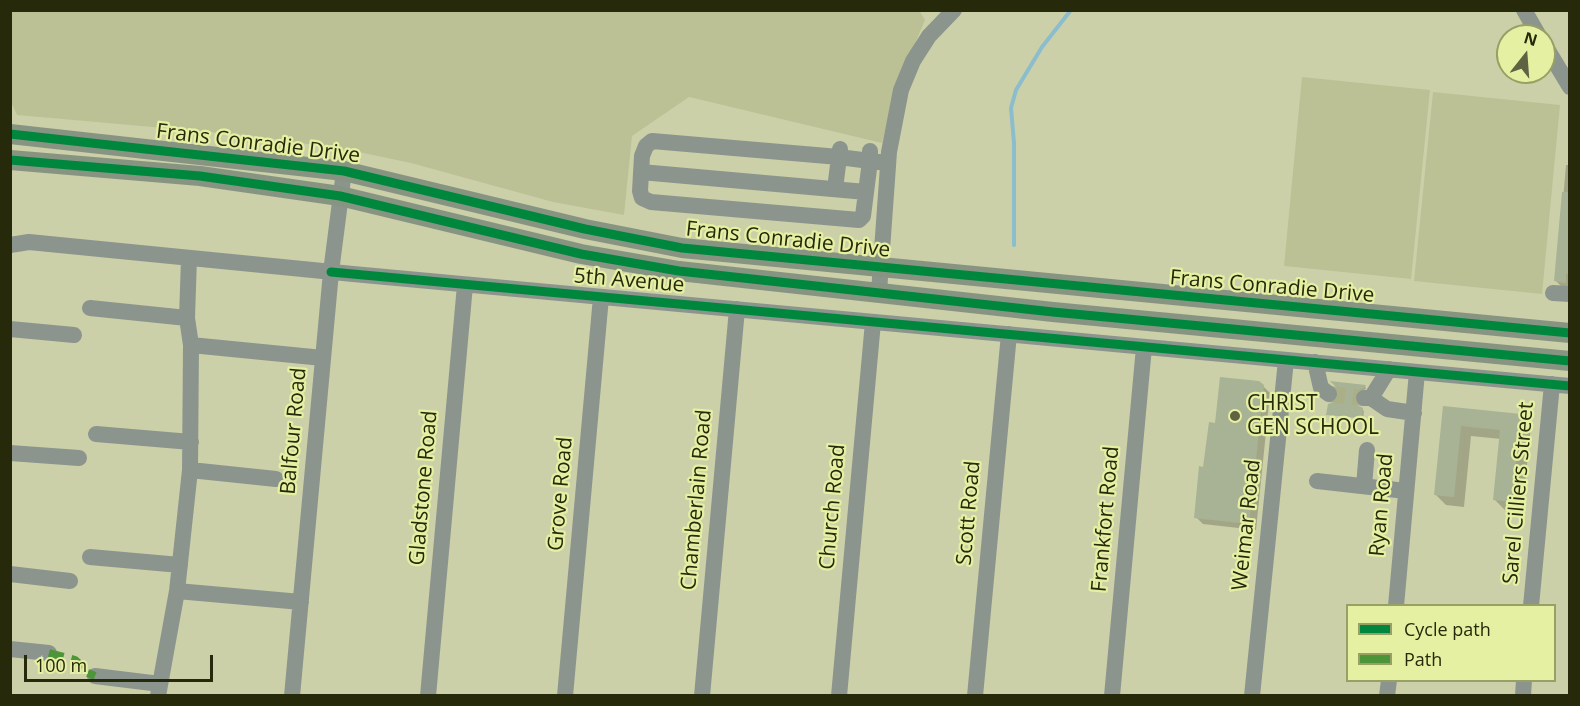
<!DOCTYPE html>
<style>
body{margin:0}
#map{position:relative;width:1580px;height:706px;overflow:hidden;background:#ccd0a8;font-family:"Open Sans",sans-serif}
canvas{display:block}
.frame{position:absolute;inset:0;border:12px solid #26290a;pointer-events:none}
.legend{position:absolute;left:1346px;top:604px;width:210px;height:78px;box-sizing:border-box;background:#e6f0a2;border:2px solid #99a065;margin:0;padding:8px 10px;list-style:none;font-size:18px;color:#26290a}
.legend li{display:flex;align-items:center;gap:12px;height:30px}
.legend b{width:30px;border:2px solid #99a065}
.north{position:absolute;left:1496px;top:24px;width:60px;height:60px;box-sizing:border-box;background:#e6f0a2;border:2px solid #99a065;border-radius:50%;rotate:17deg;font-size:16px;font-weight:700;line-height:24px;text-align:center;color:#26290a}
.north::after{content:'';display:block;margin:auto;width:21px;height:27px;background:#606341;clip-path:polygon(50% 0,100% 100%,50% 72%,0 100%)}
.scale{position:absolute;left:24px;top:655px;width:189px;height:27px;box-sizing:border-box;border:3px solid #26290a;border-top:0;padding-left:8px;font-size:18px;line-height:21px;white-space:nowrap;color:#26290a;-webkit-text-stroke:4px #e6f0a2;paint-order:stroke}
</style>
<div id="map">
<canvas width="1580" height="706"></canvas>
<div class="frame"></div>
<ul class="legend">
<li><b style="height:8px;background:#00873e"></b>Cycle path</li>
<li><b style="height:8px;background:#4c9538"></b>Path</li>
</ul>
<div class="north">N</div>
<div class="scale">100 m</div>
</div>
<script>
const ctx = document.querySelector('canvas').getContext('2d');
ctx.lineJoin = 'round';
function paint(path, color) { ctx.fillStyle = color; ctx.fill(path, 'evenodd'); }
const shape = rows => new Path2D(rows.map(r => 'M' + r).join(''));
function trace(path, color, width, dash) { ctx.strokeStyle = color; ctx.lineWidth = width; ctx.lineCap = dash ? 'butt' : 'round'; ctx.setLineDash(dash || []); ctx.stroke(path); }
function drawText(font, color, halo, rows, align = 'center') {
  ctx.font = font + ' "Open Sans",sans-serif'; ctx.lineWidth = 4.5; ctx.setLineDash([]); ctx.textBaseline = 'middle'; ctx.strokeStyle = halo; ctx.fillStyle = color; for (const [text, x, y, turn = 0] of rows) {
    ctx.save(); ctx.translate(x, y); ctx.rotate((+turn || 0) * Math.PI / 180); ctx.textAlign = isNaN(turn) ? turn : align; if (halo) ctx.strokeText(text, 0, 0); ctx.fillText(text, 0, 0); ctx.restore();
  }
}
const green = shape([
 [919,10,925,20,896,88,882,143,689,97,632,136,624,215,553,202,411,163,354,151,254,136,17,115,11,102,10,11],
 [1302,77,1430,90,1411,279,1284,266],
 [1433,92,1560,105,1542,294,1414,281]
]);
const shadow = shape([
 [1566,165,1570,165,1570,289,1563,288,1556,281],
 [1259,382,1270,393,1256,530,1203,524,1196,517,1205,468,1217,424],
 [1365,386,1366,389,1356,393,1354,399,1356,406,1364,411,1363,419,1328,414,1338,402,1341,395],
 [1445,407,1521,415,1531,426,1522,512,1505,510,1494,499,1501,439,1471,436,1464,507,1446,505,1435,494]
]);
const stream = shape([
 [1014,245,1014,143,1011,108,1016,90,1042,47,1071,10]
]);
const building = shape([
 [1562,192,1569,192,1569,274,1566,274,1566,283,1554,281],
 [1220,377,1259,381,1264,385,1249,524,1194,518,1199,466,1203,467,1209,422,1215,423],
 [1330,381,1366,385,1365,387,1355,392,1354,397,1355,404,1363,408,1362,418,1326,415,1328,404,1337,401,1339,395,1338,389],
 [1443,406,1521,414,1512,502,1493,500,1500,430,1461,426,1454,497,1434,495]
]);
const minorTunnel = shape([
 [1329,394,1364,398]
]);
const minor = shape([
 [1524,10,1539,36],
 [1544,44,1570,87],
 [870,151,870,161,863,216,859,220,651,202,642,198,640,191,642,156,646,146,652,141,839,157,870,161,888,163],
 [641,172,866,192],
 [835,189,840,149],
 [10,245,29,242,353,274,1570,386],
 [879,292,889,152,901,90,913,61,929,36,954,10],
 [1553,293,1570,294],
 [90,308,187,318],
 [10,329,74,335],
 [191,345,323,358],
 [1315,362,1321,388,1329,394],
 [1364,398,1371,398,1389,369],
 [1371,398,1387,409,1414,413],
 [96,434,191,442],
 [10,453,79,458],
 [190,470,276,479],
 [1317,481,1406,491],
 [1364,486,1367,450],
 [90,557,180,565],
 [10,574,70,581],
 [177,591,301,602],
 [1396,606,1417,372],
 [1531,606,1552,384],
 [10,649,49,653],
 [95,676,160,684],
 [158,696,177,591,190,470,191,345,187,318,189,258],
 [292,696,331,272,344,171],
 [428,696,465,285],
 [565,696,601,297],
 [702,696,737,309],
 [839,696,873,322],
 [975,696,1009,334],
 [1112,696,1144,347],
 [1252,696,1286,360],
 [1387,696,1389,680],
 [1523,696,1524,680]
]);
const major = shape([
 [10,134,344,171,585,229,682,248,1570,333],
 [10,160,200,176,340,196,581,254,679,271,1053,312,1570,361]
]);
const quiet = shape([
 [49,653,75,660,84,668,85,672,95,676]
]);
const cycleway = shape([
 [10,134,344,171,585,229,682,248,1570,333],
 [10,160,200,176,340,196,581,254,679,271,1053,312,1570,361],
 [331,272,1570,386]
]);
const markers = [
 [1235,416,6,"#606341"]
];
const streetNames = [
 ["Frans Conradie Drive",258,144,7],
 ["Frans Conradie Drive",788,240,6],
 ["5th Avenue",629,281,5],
 ["Frans Conradie Drive",1272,287,5],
 ["Balfour Road",294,431,-85],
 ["Gladstone Road",424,488,-85],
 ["Sarel Cilliers Street",1519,493,-85],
 ["Grove Road",561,494,-85],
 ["Chamberlain Road",697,500,-85],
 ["Ryan Road",1382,505,-85],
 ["Church Road",833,507,-85],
 ["Scott Road",969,513,-85],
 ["Frankfort Road",1106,519,-85],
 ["Weimar Road",1247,525,-84]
];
const poiNames = [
 ["CHRIST",1247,404],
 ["GEN SCHOOL",1247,428]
];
paint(green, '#bcc195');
paint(shadow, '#0003');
trace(stream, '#8cbdcc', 4);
paint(building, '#a8b294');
trace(minorTunnel, '#abaf88', 16, [16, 8]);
trace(minor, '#8b958d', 16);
trace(major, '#889482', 20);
trace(quiet, '#4c9538', 8, [15, 8]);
trace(cycleway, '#00873e', 9);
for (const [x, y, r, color] of markers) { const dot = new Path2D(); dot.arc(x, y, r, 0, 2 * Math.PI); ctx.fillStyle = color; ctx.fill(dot); trace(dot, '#e6f0a2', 2); }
drawText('21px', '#26290a', '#e6f0a2', streetNames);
drawText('21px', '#26290a', '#e6f0a2', poiNames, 'left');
</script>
